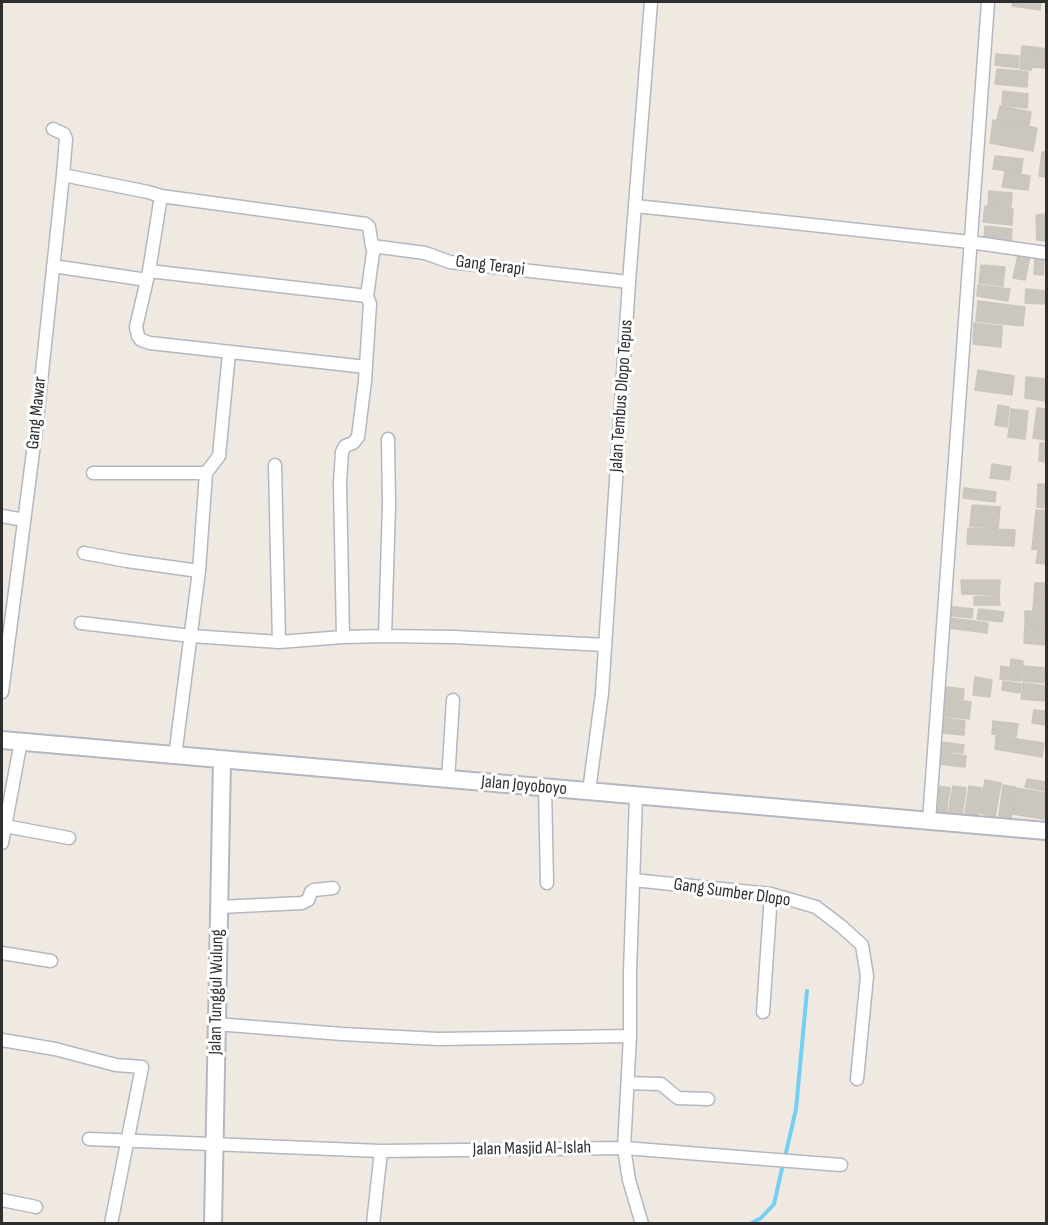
<!DOCTYPE html>
<style>
body{margin:0}
#map{position:relative;width:1048px;height:1225px;overflow:hidden;background:#efe9e1;font-family:"Sofia Sans Condensed",sans-serif}
canvas{display:block}
.frame{position:absolute;inset:0;border:3px solid #2e2e2e;pointer-events:none}
</style>
<div id="map">
<canvas width="1048" height="1225"></canvas>
<div class="frame"></div>
</div>
<script>
const ctx = document.querySelector('canvas').getContext('2d');
ctx.lineJoin = 'round';
const shape = rows => new Path2D(rows.map(r => 'M' + r).join(''));
function trace(path, color, width, dash) { ctx.strokeStyle = color; ctx.lineWidth = width; ctx.lineCap = dash ? 'butt' : 'round'; ctx.setLineDash(dash || []); ctx.stroke(path); }
function paint(path, color) { ctx.fillStyle = color; ctx.fill(path, 'evenodd'); }
function drawText(font, color, halo, rows, align = 'center') {
  ctx.font = font + ' "Sofia Sans Condensed",sans-serif'; ctx.lineWidth = 6; ctx.setLineDash([]); ctx.textBaseline = 'middle'; ctx.strokeStyle = halo; ctx.fillStyle = color; for (const [text, x, y, turn = 0] of rows) {
    ctx.save(); ctx.translate(x, y); ctx.rotate((+turn || 0) * Math.PI / 180); ctx.textAlign = isNaN(turn) ? turn : align; if (halo) ctx.strokeText(text, 0, 0); ctx.fillText(text, 0, 0); ctx.restore();
  }
}
const stream = shape([
 [785,1157,796,1109,807,991],
 [750,1224,761,1218,774,1204,783,1164]
]);
const building = shape([
 [1013,2,1041,2,1040,10,1012,6,1013,2],
 [1022,46,1033,47,1031,70,1020,69,1022,46],
 [1034,47,1046,49,1044,68,1032,67,1034,47],
 [996,54,1019,56,1018,68,995,65,996,54],
 [997,69,1028,72,1027,87,995,84,997,69],
 [1003,91,1028,94,1027,108,1002,105,1003,91],
 [1000,106,1031,112,1029,125,997,120,1000,106],
 [993,120,1037,128,1033,151,990,143,993,120],
 [1042,152,1046,152,1046,177,1039,176,1042,152],
 [995,156,1023,159,1021,173,993,169,995,156],
 [1005,172,1030,176,1028,190,1002,187,1005,172],
 [989,191,1012,193,1011,207,988,205,989,191],
 [985,206,1013,209,1012,225,983,222,985,206],
 [1046,214,1046,241,1037,240,1036,215,1046,214],
 [985,226,1012,229,1011,244,984,241,985,226],
 [1018,255,1030,257,1025,280,1013,278,1018,255],
 [1035,259,1044,260,1043,275,1034,274,1035,259],
 [981,265,1005,267,1003,286,979,283,981,265],
 [978,285,1010,289,1008,301,977,296,978,285],
 [1026,289,1046,291,1046,304,1025,303,1026,289],
 [978,301,1025,307,1023,326,976,321,978,301],
 [974,323,1002,326,1001,347,973,344,974,323],
 [978,370,1014,376,1012,395,975,390,978,370],
 [1026,377,1046,379,1046,401,1025,398,1026,377],
 [998,405,1009,407,1007,427,995,425,998,405],
 [1037,408,1046,409,1046,440,1033,438,1037,408],
 [1011,409,1028,411,1025,439,1008,437,1011,409],
 [1040,443,1046,443,1046,462,1039,461,1040,443],
 [992,464,1011,467,1009,480,990,478,992,464],
 [1038,484,1046,484,1046,508,1037,507,1038,484],
 [964,488,996,492,995,502,963,498,964,488],
 [972,505,1000,507,998,528,970,526,972,505],
 [1036,510,1046,511,1046,551,1032,549,1036,510],
 [968,528,1015,530,1014,546,967,544,968,528],
 [1038,551,1046,552,1046,564,1036,563,1038,551],
 [961,580,1000,580,999,595,962,594,961,580],
 [1035,583,1046,583,1046,598,1034,598,1035,583],
 [999,596,1000,605,974,605,974,597,999,596],
 [1034,598,1046,600,1046,611,1033,610,1034,598],
 [946,606,973,609,972,618,945,615,946,606],
 [979,609,1004,612,1002,622,977,619,979,609],
 [1025,611,1046,612,1046,625,1025,624,1025,611],
 [950,618,988,623,987,633,949,628,950,618],
 [1025,625,1046,627,1046,645,1024,643,1025,625],
 [1011,659,1023,661,1021,681,1000,679,1001,666,1010,668,1011,659],
 [1024,666,1046,668,1046,683,1023,681,1024,666],
 [975,677,992,680,990,697,973,695,975,677],
 [1003,681,1021,684,1020,693,1002,690,1003,681],
 [1023,683,1046,686,1045,701,1021,699,1023,683],
 [946,687,964,689,963,699,945,697,946,687],
 [943,698,971,702,969,719,941,716,943,698],
 [1034,710,1046,711,1046,725,1032,723,1034,710],
 [944,718,965,721,964,735,942,733,944,718],
 [993,721,1018,724,1016,737,992,734,993,721],
 [996,736,1044,743,1042,757,995,749,996,736],
 [942,742,964,745,963,753,942,751,942,742],
 [940,752,966,756,965,767,939,764,940,752],
 [1027,779,1046,782,1046,791,1025,787,1027,779],
 [985,780,1001,783,995,817,980,813,985,780],
 [1003,785,1015,787,1011,818,999,816,1003,785],
 [938,786,950,788,946,813,934,811,938,786],
 [953,786,966,788,962,817,948,814,953,786],
 [969,786,982,788,978,817,965,814,969,786],
 [1016,788,1046,793,1044,819,1013,814,1016,788]
]);
const street = shape([
 [63,175,148,192,161,196,366,224,369,227,372,246,425,253,450,262,629,282],
 [161,196,149,271,136,327,138,336,141,340,150,343,366,367],
 [636,206,970,242,1046,253],
 [53,266,147,280],
 [149,271,367,296,370,304,365,381,358,437,353,443,345,446,342,452,340,483,343,637],
 [367,296,374,246],
 [275,465,279,642],
 [93,473,206,473],
 [2,516,24,520],
 [84,553,127,561,199,571],
 [81,623,191,636,279,642,343,637,385,636,454,637,605,645],
 [385,636,389,504,388,439],
 [2,692,36,429,63,175,66,139,64,134,53,129],
 [175,756,199,571,206,473,219,456,229,353],
 [448,780,453,700],
 [545,787,547,883],
 [589,791,602,693,629,282,651,2],
 [929,821,988,2],
 [5,826,69,838],
 [2,843,21,741],
 [633,880,771,894,816,907,841,926,862,945,867,976,857,1079],
 [219,907,302,903,308,900,311,892,314,890,333,888],
 [2,953,51,961],
 [763,1012,771,894],
 [216,1024,342,1034,438,1039,630,1036],
 [2,1040,55,1049,116,1065,142,1067,111,1224],
 [628,1083,661,1084,678,1098,708,1099],
 [89,1139,381,1151,624,1148,630,1036,630,972,636,796],
 [2,1200,36,1207],
 [373,1224,381,1151],
 [642,1224,629,1180,624,1148,841,1165]
]);
const secondary = shape([
 [2,740,1046,831],
 [213,1224,222,760]
]);
const streetNames = [
 ["Gang Terapi",490,266,7],
 ["Jalan Tembus Dlopo Tepus",622,396,-86],
 ["Gang Mawar",37,413,-84],
 ["Jalan Joyoboyo",524,786,5],
 ["Gang Sumber Dlopo",732,893,8],
 ["Jalan Tunggul Wulung",217,992,-89],
 ["Jalan Masjid Al-Islah",532,1149,-1]
];
trace(stream, '#75cff0', 4);
paint(building, '#cbc7bf');
trace(building, '#cbc5ba', 1.5);
trace(street, '#b4b7c1', 15);
trace(secondary, '#b4b7c1', 20);
trace(street, '#fff', 12);
trace(secondary, '#fff', 16);
drawText('18px', '#2e2e2e', '#fff', streetNames);
</script>
